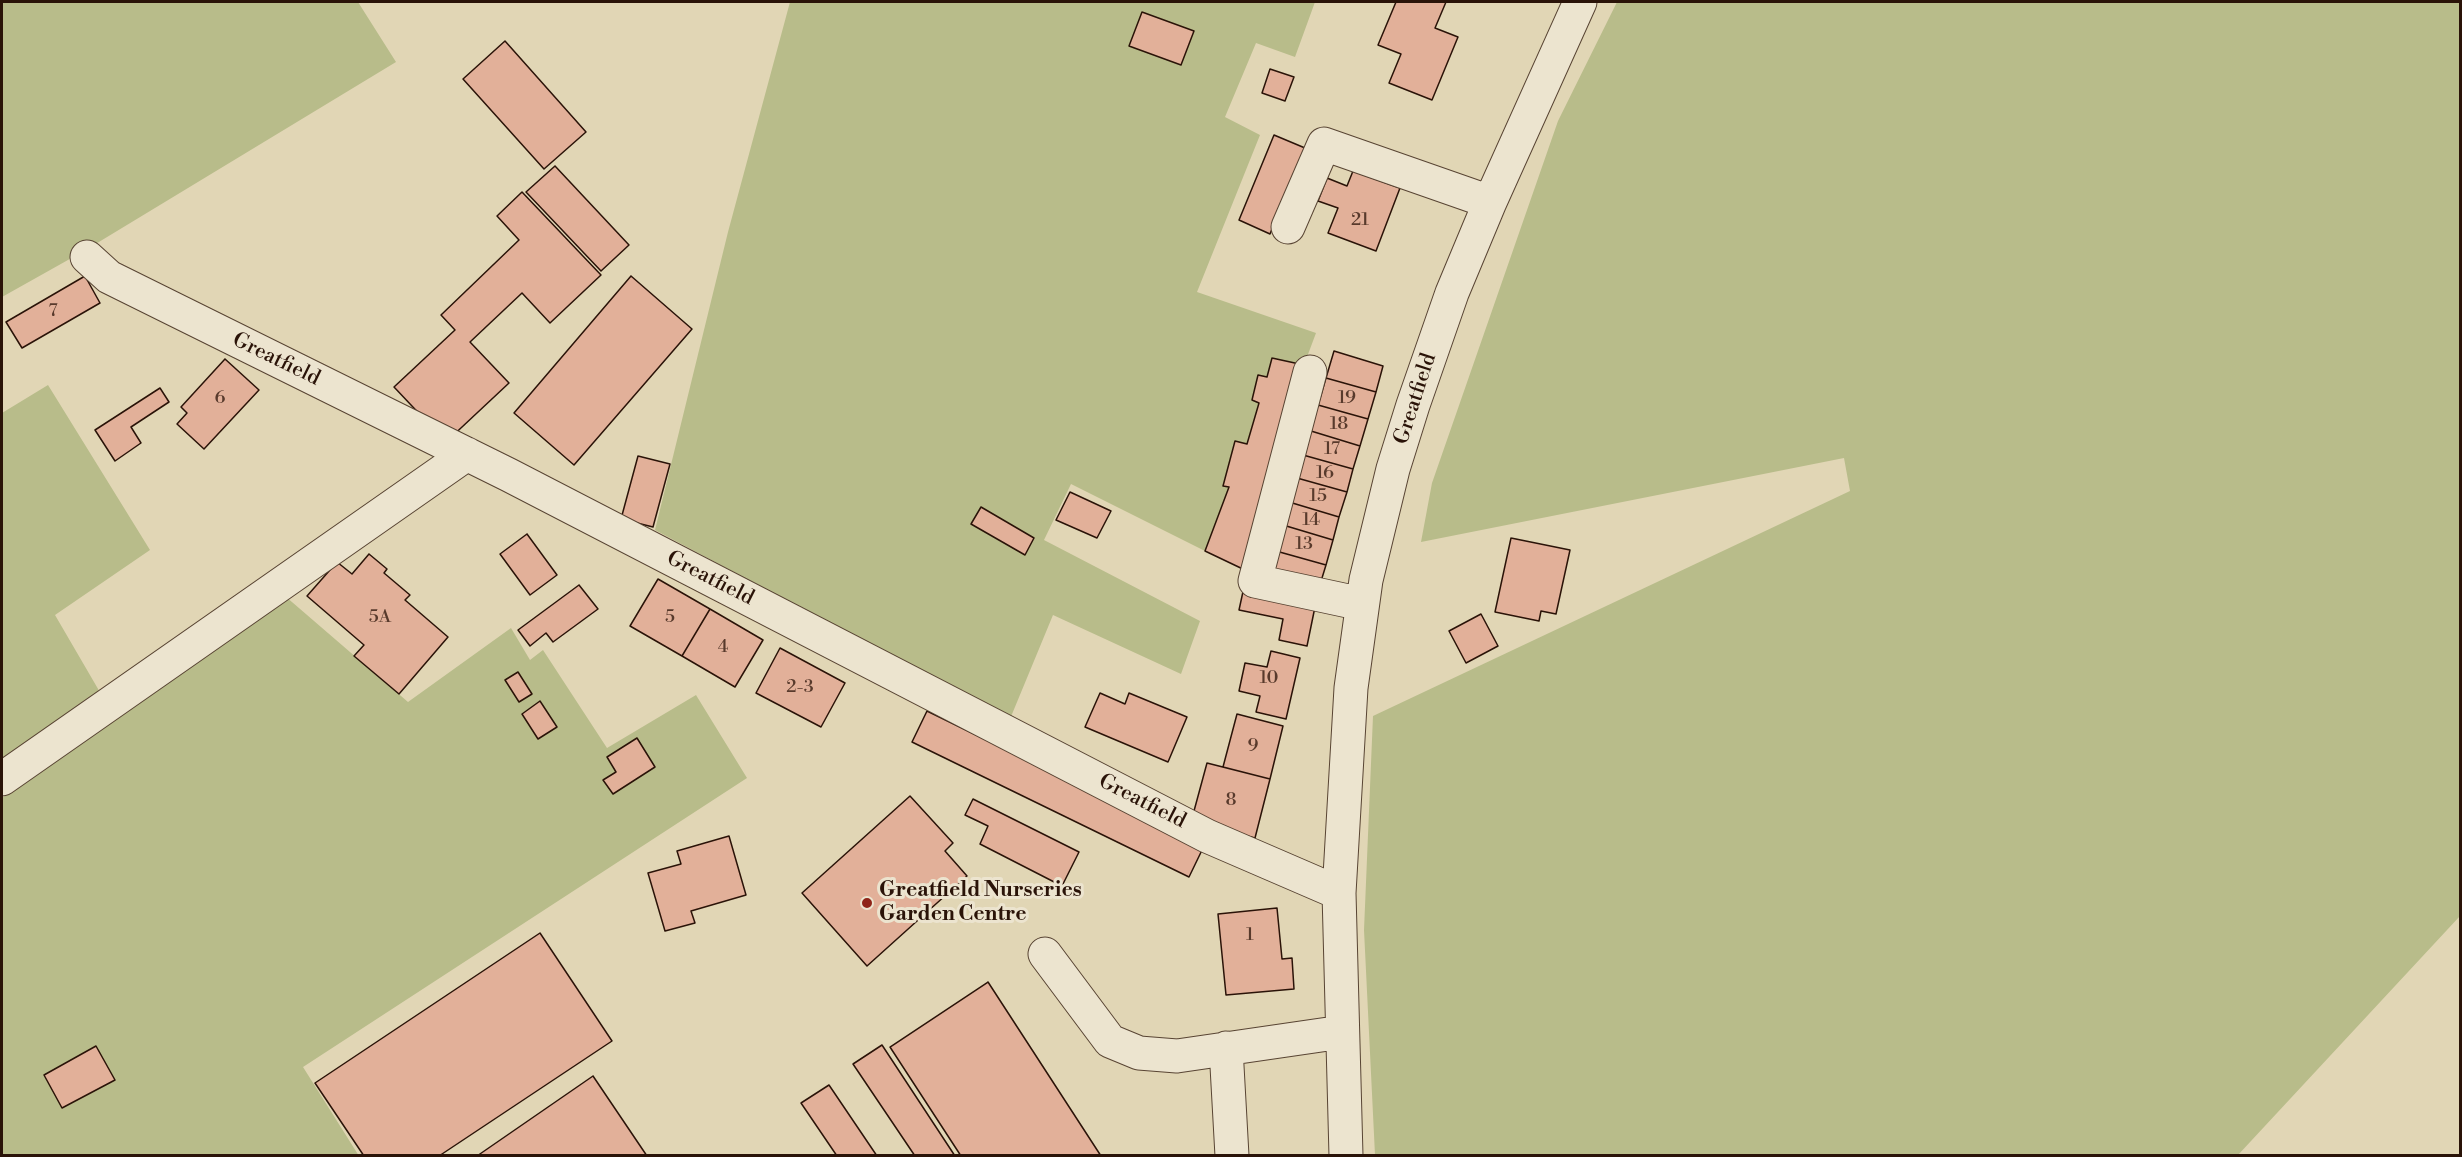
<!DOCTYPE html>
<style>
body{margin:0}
#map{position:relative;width:2462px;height:1157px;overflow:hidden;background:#e1d6b5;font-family:"Libre Bodoni",serif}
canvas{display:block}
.frame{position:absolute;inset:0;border:3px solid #2a1308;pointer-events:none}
</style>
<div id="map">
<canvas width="2462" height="1157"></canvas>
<div class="frame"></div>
</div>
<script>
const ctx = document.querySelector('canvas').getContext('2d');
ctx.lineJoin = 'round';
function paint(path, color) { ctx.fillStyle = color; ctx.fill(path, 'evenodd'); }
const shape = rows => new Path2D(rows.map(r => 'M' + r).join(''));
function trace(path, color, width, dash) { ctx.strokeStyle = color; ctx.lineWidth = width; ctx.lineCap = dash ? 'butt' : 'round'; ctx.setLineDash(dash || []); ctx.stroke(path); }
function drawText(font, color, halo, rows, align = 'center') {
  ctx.font = font + ' "Libre Bodoni",serif'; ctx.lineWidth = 6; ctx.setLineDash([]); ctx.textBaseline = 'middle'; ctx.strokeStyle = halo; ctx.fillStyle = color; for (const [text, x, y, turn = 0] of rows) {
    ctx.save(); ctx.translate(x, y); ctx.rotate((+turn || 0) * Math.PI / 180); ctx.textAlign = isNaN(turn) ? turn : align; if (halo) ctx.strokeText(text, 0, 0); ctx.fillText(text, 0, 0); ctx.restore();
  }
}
const green = shape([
 [2,2,358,2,396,62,84,251,2,297],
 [790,2,1315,2,1295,57,1256,43,1225,117,1260,135,1197,292,1316,333,1304,365,1272,358,1267,377,1258,376,1252,400,1259,403,1247,444,1235,441,1223,485,1229,487,1205,551,1071,484,1044,540,1200,621,1181,674,1053,615,1010,719,655,530,728,232],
 [1617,2,2460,2,2460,916,2238,1155,1375,1155,1364,930,1373,716,1850,491,1844,458,1421,542,1432,483,1558,121],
 [48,385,150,550,55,615,101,694,2,763,2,413],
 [285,596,408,702,511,628,530,660,543,650,607,748,696,695,747,778,303,1067,359,1156,2,1155,2,798]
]);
const building = shape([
 [1396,2,1446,2,1435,28,1458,37,1432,100,1389,83,1401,54,1378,45,1396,2],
 [1142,12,1194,31,1181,65,1129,46,1142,12],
 [505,41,586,132,544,169,463,79,505,41],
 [1270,69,1294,77,1285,101,1262,93,1270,69],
 [1274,135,1305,148,1270,234,1239,220,1274,135],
 [555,166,629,245,601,271,526,192,555,166],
 [1353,171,1400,188,1376,251,1328,233,1338,208,1318,201,1327,178,1347,186,1353,171],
 [522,192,601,275,550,323,522,293,470,342,509,383,446,442,394,387,455,330,441,315,519,240,497,216,522,192],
 [85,276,100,303,22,348,6,322,85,276],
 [631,276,692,329,574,465,514,413,631,276],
 [1334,351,1383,366,1376,392,1326,378,1334,351],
 [1272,358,1304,365,1247,571,1205,551,1229,487,1223,486,1235,441,1247,444,1259,403,1252,400,1258,375,1267,377,1272,358],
 [225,359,259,390,204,449,177,424,187,413,181,407,225,359],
 [1326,378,1376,392,1368,419,1318,405,1326,378],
 [160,388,169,402,131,427,141,443,115,461,95,430,160,388],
 [1318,405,1368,419,1360,446,1311,431,1318,405],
 [1311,431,1360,446,1353,469,1303,455,1311,431],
 [1303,455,1353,469,1347,492,1297,478,1303,455],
 [638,456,670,464,653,527,621,519,638,456],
 [1297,478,1347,492,1339,517,1289,502,1297,478],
 [1070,492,1111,511,1097,538,1056,520,1070,492],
 [1289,502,1339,517,1333,540,1283,525,1289,502],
 [981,507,1034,538,1025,555,971,524,981,507],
 [1283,525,1333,540,1326,565,1276,551,1283,525],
 [527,534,557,575,530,595,500,554,527,534],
 [1511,538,1570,550,1556,614,1541,611,1539,621,1495,612,1511,538],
 [1276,551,1326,565,1318,591,1268,577,1276,551],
 [369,554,387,569,384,573,410,595,405,600,448,637,399,694,354,656,364,645,307,596,337,562,352,574,369,554],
 [658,579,710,609,682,656,630,626,658,579],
 [579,585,598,609,553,642,546,633,530,646,518,630,579,585],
 [1244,587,1316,602,1307,646,1279,640,1283,619,1239,610,1244,587],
 [710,609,763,640,735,687,682,656,710,609],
 [1481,614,1498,646,1466,663,1449,631,1481,614],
 [780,648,845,683,821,727,756,693,780,648],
 [1271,651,1300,658,1286,719,1256,712,1260,696,1239,691,1245,663,1267,667,1271,651],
 [518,672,532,694,519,702,505,680,518,672],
 [1100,693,1125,704,1129,693,1187,717,1168,762,1085,727,1100,693],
 [540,701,557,727,538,739,522,714,540,701],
 [927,711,1204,846,1189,877,912,742,927,711],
 [1237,714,1283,726,1270,779,1223,767,1237,714],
 [637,738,655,767,613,794,603,780,616,772,607,757,637,738],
 [1207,763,1270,779,1255,838,1191,822,1207,763],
 [910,796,953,843,945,851,967,876,867,966,802,893,910,796],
 [973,799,1079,852,1062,886,980,844,988,826,965,815,973,799],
 [729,836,746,895,691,911,695,923,665,931,648,873,681,864,677,851,729,836],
 [1277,908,1282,959,1292,958,1294,989,1226,995,1218,914,1277,908],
 [540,933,612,1041,439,1156,364,1156,315,1083,540,933],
 [988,982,1101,1156,961,1156,890,1047,988,982],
 [882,1045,955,1156,915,1156,853,1064,882,1045],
 [96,1046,115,1080,62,1108,44,1075,96,1046],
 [593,1076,647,1156,477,1156,593,1076],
 [829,1085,877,1156,837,1156,801,1103,829,1085]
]);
const minor = shape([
 [1288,227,1324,144,1490,202],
 [87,257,109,277,509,475,1207,836,1339,893],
 [1310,372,1255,581,1362,604],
 [2,779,467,454],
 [1045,954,1110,1041,1139,1053,1177,1056,1342,1032],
 [1226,1048,1232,1156],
 [1346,1156,1339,893,1351,688,1366,580,1393,469,1413,405,1452,293,1490,202,1580,2]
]);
const markers = [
 [867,903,6,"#8f2418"]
];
const numberNames = [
 ["21",1360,221],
 ["7",53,312],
 ["6",220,399],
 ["19",1347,399],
 ["18",1339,425],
 ["17",1332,450],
 ["16",1325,474],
 ["15",1318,497],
 ["14",1311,521],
 ["13",1304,545],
 ["5A",380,618],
 ["5",670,618],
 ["4",723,648],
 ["10",1269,679],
 ["2-3",800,688],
 ["9",1253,747],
 ["8",1231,801],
 ["1",1250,936]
];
const streetNames = [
 ["Greatfield",276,360,26],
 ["Greatfield",1416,399,-72],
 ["Greatfield",710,579,27],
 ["Greatfield",1142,802,27]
];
const poiNames = [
 ["Greatfield Nurseries",879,891],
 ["Garden Centre",879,915]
];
paint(green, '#b8bc8a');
paint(building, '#e2b099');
trace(building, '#2a1308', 1.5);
trace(minor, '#584433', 35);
trace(minor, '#ece4cf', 33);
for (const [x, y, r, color] of markers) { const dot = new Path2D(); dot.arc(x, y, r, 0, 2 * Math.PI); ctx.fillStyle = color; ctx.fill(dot); trace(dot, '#ece4cf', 2); }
drawText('18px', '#583a2c', null, numberNames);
drawText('21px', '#2a1308', '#ece4cf', streetNames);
drawText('bold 21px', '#2a1308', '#ece4cf', poiNames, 'left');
</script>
